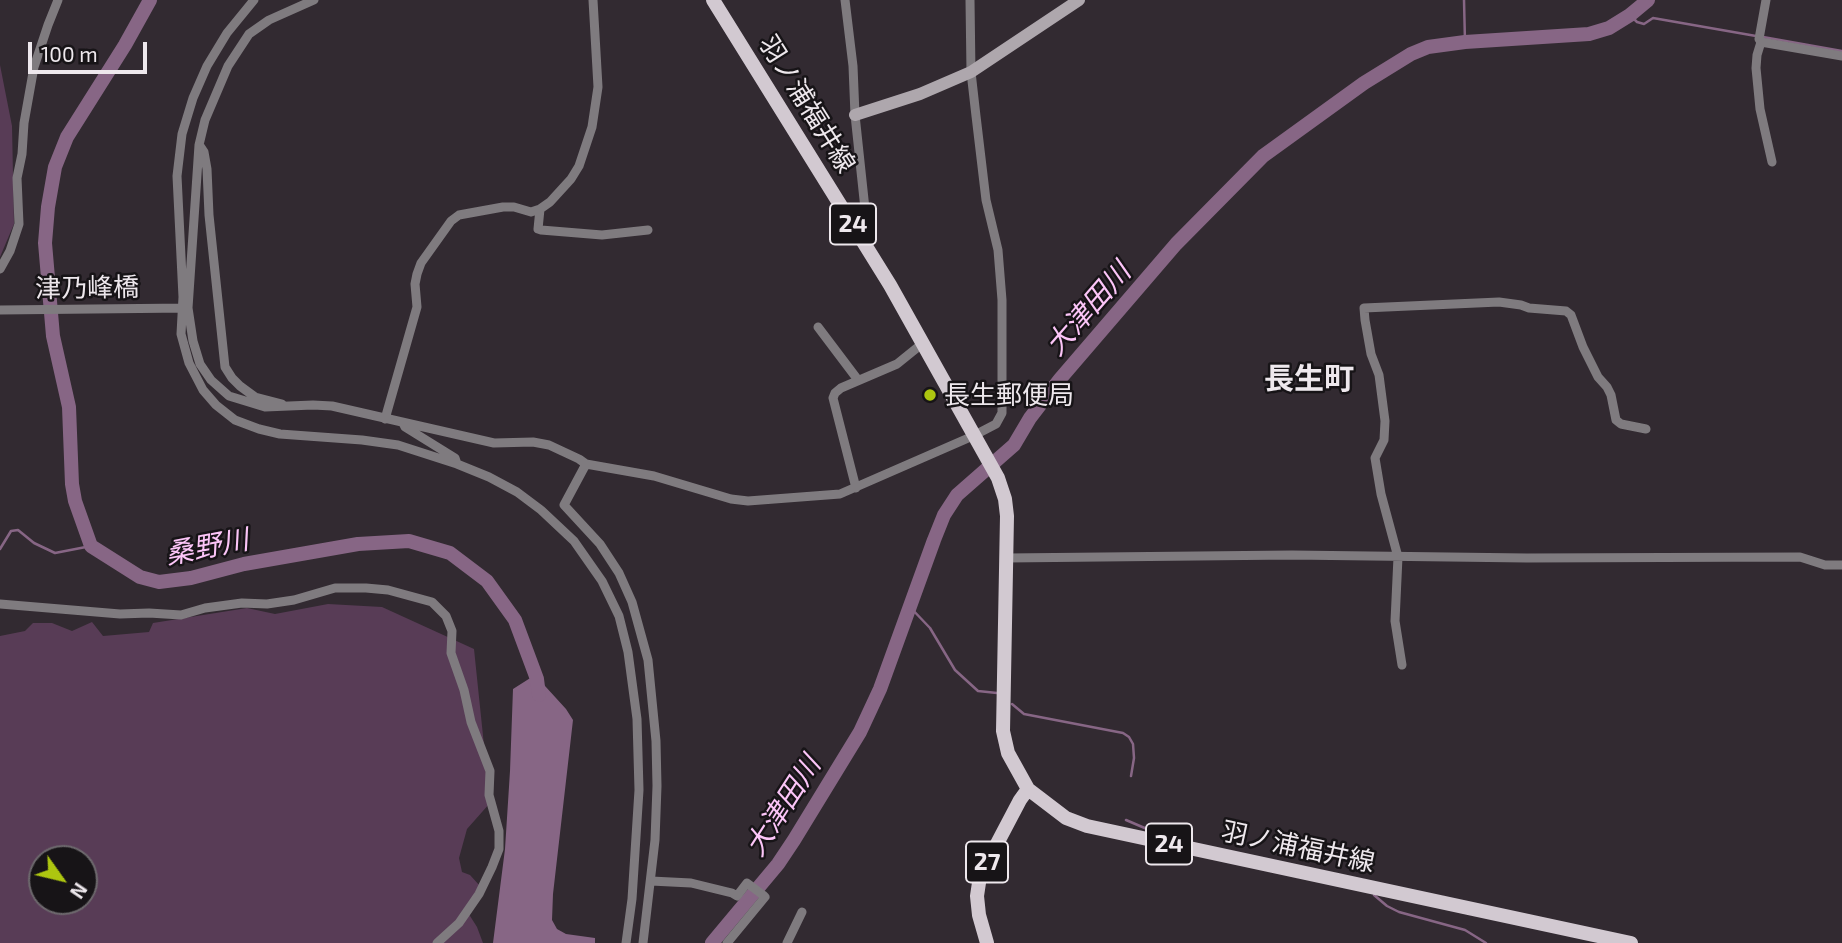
<!DOCTYPE html>
<meta charset="utf-8">
<style>
body{margin:0}
#map{position:relative;width:1842px;height:943px;overflow:hidden;background:#322a31;font-family:"Exo 2",sans-serif}
canvas{display:block}
.north{position:absolute;left:28px;top:845px;width:70px;height:70px;box-sizing:border-box;background:#171417;border:2px solid #6d696d;border-radius:50%;rotate:124deg;font-size:19px;font-weight:700;line-height:28px;text-align:center;color:#eee8ed}
.north::after{content:'';display:block;margin:auto;width:24px;height:32px;background:#adc610;clip-path:polygon(50% 0,100% 100%,50% 72%,0 100%)}
.scale{position:absolute;left:28px;top:42px;width:119px;height:32px;box-sizing:border-box;border:4px solid #eee8ed;border-top:0;padding-left:9px;font-size:21px;line-height:24px;white-space:nowrap;color:#eee8ed;-webkit-text-stroke:5px #171417;paint-order:stroke}
</style>
<div id="map">
<canvas width="1842" height="943"></canvas>
<div class="north">N</div>
<div class="scale">100 m</div>
</div>
<script>
const ctx = document.querySelector('canvas').getContext('2d');
ctx.lineJoin = 'round';
function paint(path, color) { ctx.fillStyle = color; ctx.fill(path, 'evenodd'); }
const shape = rows => new Path2D(rows.map(r => 'M' + r).join(''));
function trace(path, color, width, dash) { ctx.strokeStyle = color; ctx.lineWidth = width; ctx.lineCap = dash ? 'butt' : 'round'; ctx.setLineDash(dash || []); ctx.stroke(path); }
function drawText(font, color, halo, rows, align = 'center') {
  ctx.font = font + ' "Exo 2","Noto Sans JP",sans-serif'; ctx.lineWidth = 5; ctx.setLineDash([]); ctx.textBaseline = 'middle'; ctx.strokeStyle = halo; ctx.fillStyle = color; for (const [text, x, y, turn = 0] of rows) {
    ctx.save(); ctx.translate(x, y); ctx.rotate((+turn || 0) * Math.PI / 180); ctx.textAlign = isNaN(turn) ? turn : align; if (halo) ctx.strokeText(text, 0, 0); ctx.fillText(text, 0, 0); ctx.restore();
  }
}
const green = shape([
 [0,65,12,126,14,224,0,257],
 [328,604,382,607,474,649,490,803,467,829,459,858,462,872,470,875,480,886,465,908,477,927,483,943,0,943,0,636,25,631,33,623,52,623,72,631,92,622,103,636,149,632,153,623,247,608,275,614],
 [42,859,84,859,84,901,42,901]
]);
const water = shape([
 [535,675,566,709,573,720,553,894,552,920,557,929,566,934,595,938,595,943,493,943,505,849,510,771,513,689]
]);
const stream = shape([
 [1464,0,1465,42],
 [1630,15,1637,22,1644,24,1653,18,1756,36],
 [1763,37,1842,51],
 [0,549,11,531,18,530,34,543,55,553,91,546],
 [909,606,930,628,955,670,978,691,997,693],
 [1012,704,1024,714,1123,733,1129,737,1133,744,1134,758,1131,776],
 [1126,820,1161,835],
 [1374,895,1387,906,1399,912,1465,930,1486,943]
]);
const river = shape([
 [150,0,125,45,67,137,55,167,48,207,45,243,53,336,69,407,72,484,75,501,91,546,140,577,159,582,191,578,244,564,358,544,409,541,450,553,487,581,515,620,537,679,539,695],
 [712,943,778,864,794,840,860,732,880,689,934,540,944,515,957,495,1014,445,1030,418,1060,379,1176,244,1263,156,1364,83,1411,54,1428,47,1465,42,1589,34,1609,28,1630,15,1648,0]
]);
const street = shape([
 [254,0,227,33,207,66,193,98,182,134,177,176,183,297,181,334,189,363,203,390,216,405,235,420,259,429,280,434,362,440,398,445,457,464,489,477,517,492,541,510,574,541,602,581,619,616,628,652,637,719,639,790,632,899,626,943],
 [314,0,269,20,249,34,228,66,205,120,199,145,188,308,193,341,200,364,211,380,229,396,265,407,313,405,332,406,494,443,533,442,549,445,579,459,586,464,654,476,731,499,748,501,840,494,973,436,996,424,1002,413,1002,300,998,250,986,200,976,116,971,72,970,0],
 [845,0,853,66,855,115,868,237,867,245],
 [1766,0,1759,39,1761,42,1757,55,1756,68,1760,109,1772,162],
 [1761,42,1842,56],
 [200,146,204,152,207,169,209,215,225,367,232,378,240,386,255,397,282,404],
 [540,209,538,229,541,230,602,235,648,230],
 [0,269,10,251,19,224,17,178,22,154,24,123,34,67,48,25,58,0],
 [0,310,186,308],
 [818,327,858,380],
 [385,419,417,307,415,284,417,274,421,263,451,221,459,215,503,207,514,207,531,212,540,209,550,202,571,179,579,166,592,127,598,87,593,0],
 [403,423,405,427,455,458,457,464],
 [586,464,564,505,600,544,619,573,632,602,648,660,656,741,657,786,655,840,643,943],
 [856,488,833,398,835,393,841,388,897,364,923,343],
 [1007,558,1292,555,1527,558,1800,557,1825,565,1842,565],
 [0,604,120,614,149,613,181,615,205,608,242,603,267,604,294,600,335,588,366,588,388,590,432,602,446,616,452,631,451,653,464,690,471,722,490,771,489,795,499,831,499,849,492,867,479,894,459,923,437,943],
 [1402,665,1395,621,1398,557,1381,494,1375,458,1384,440,1385,421,1379,375,1371,354,1365,320,1364,308,1499,302,1521,305,1529,308,1566,311,1571,315,1583,347,1598,377,1607,387,1611,395,1616,420,1621,424,1646,429],
 [651,881,691,883,732,893,737,896,747,883,763,895,765,897,727,943],
 [787,943,802,912]
]);
const secondary = shape([
 [855,115,920,94,971,72,1079,0]
]);
const primary = shape([
 [713,0,890,285,998,478,1005,499,1007,516,1003,731,1008,753,1028,789,1066,818,1087,826,1631,943],
 [987,943,979,915,977,896,980,876,1020,800,1028,789]
]);
const markers = [
 [930,395,7,"#adc610"]
];
const shields = [
 [853,224,46],
 [1169,844,46],
 [987,862,42]
];
const shieldNames = [
 ["24",853,224],
 ["24",1169,844],
 ["27",987,862]
];
const streetNames = [
 ["羽ノ浦福井線",807,104,58],
 ["津乃峰橋",87,288,-1],
 ["羽ノ浦福井線",1298,847,12]
];
const poiNames = [
 ["長生郵便局",944,395]
];
const waterNames = [
 ["大津田川",1088,309,-49],
 ["桑野川",207,547,-11],
 ["大津田川",783,806,-57]
];
const quarterNames = [
 ["長生町",1309,379]
];
paint(green, '#583c56');
paint(water, '#876685');
trace(stream, '#876685', 2.5);
trace(river, '#876685', 14);
trace(street, '#7f7b7f', 9);
trace(secondary, '#aea7ad', 12);
trace(primary, '#d2c9d1', 14);
for (const [x, y, r, color] of markers) { const dot = new Path2D(); dot.arc(x, y, r, 0, 2 * Math.PI); ctx.fillStyle = color; ctx.fill(dot); trace(dot, '#171417', 2.5); }
for (const [x, y, w] of shields) { const box = new Path2D(); box.roundRect(x - w / 2, y - 20.5, w, 41, 5); ctx.fillStyle = '#171417'; ctx.fill(box); trace(box, '#eee8ed', 2); }
drawText('bold 24px', '#eee8ed', null, shieldNames);
drawText('26px', '#eee8ed', '#171417', streetNames);
drawText('26px', '#eee8ed', '#171417', poiNames, 'left');
drawText('italic 28px', '#fcc5f8', '#171417', waterNames);
drawText('bold 30px', '#eee8ed', '#171417', quarterNames);
</script>
